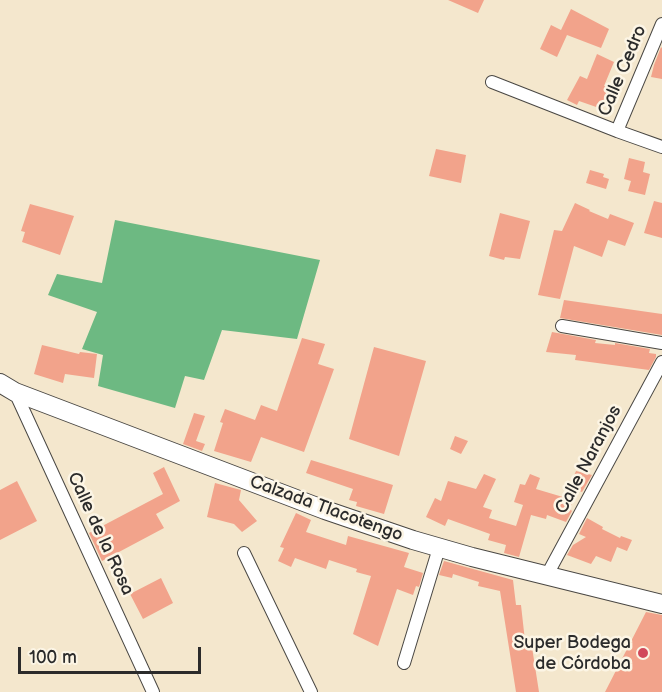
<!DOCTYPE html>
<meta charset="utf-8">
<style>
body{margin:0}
#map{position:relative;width:662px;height:692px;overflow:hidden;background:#f4e7cd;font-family:"Balsamiq Sans",sans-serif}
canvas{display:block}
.scale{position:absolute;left:18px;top:647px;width:183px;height:27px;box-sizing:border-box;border:3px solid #2b2b2b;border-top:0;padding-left:8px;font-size:18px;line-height:21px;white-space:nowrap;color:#2b2b2b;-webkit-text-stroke:4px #fcf5e5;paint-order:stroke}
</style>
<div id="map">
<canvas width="662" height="692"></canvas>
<div class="scale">100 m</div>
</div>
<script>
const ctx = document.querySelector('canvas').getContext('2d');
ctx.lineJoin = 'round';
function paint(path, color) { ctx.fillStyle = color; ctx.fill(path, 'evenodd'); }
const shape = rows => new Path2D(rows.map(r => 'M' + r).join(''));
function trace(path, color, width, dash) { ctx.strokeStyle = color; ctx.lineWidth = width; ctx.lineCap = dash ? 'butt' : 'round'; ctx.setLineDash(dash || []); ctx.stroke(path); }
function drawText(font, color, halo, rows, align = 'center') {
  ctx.font = font + ' "Balsamiq Sans",sans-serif'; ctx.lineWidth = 5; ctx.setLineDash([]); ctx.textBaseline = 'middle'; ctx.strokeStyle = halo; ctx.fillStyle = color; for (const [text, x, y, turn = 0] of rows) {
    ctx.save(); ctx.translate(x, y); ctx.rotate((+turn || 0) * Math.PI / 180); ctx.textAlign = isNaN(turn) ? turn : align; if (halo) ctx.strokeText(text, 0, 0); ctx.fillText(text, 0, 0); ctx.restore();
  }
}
const forest = shape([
 [115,220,320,260,297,339,222,330,204,380,185,376,175,408,98,386,103,355,82,349,97,312,48,295,57,274,102,283]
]);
const building = shape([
 [448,0,484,0,478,13],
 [571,9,609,29,601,48,567,35,557,57,540,49,551,25,561,30],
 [661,47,662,48,662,79,651,77,654,65],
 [597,54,614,62,604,86,610,88,602,109,579,101,577,105,567,100,580,76,587,79],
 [436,149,466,155,461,183,429,176],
 [629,158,645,162,643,172,650,174,645,195,628,191,631,181,624,179],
 [590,170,604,174,603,177,609,179,606,189,586,183],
 [654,201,662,203,662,238,644,233],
 [575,203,590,210,589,211,608,219,610,214,634,223,625,246,608,240,602,257,574,246,560,299,538,295,554,230,562,231],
 [30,204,74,216,60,255,22,242,25,232,21,231],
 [500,213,530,221,520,259,505,257,504,260,489,256],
 [564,300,662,314,662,335,560,318],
 [552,332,596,340,595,343,615,345,615,343,650,349,649,353,656,354,656,357,649,370,575,360,576,355,546,352],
 [302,338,325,344,318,364,334,369,304,452,261,437,251,462,214,451,223,423,220,422,225,409,255,420,261,405,277,411],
 [42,345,79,354,80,352,97,354,94,378,65,374,63,383,34,374],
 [374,347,426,361,399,456,349,439],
 [194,413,205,416,196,441,205,444,202,451,183,444],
 [455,436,468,441,461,454,450,449],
 [311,460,393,485,384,514,356,506,357,502,349,500,353,489,306,473],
 [164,467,180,501,156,514,164,528,102,561,89,533,163,494,153,473],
 [576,471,592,475,582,492,569,487],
 [484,474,496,479,483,507,492,510,489,518,516,526,523,505,514,502,520,484,525,485,530,474,540,478,536,489,573,500,570,509,572,511,566,522,547,515,546,519,531,515,519,557,504,553,506,545,488,540,490,534,448,519,445,526,426,517,435,498,441,501,448,481,476,489],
 [17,481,37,521,0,540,0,490],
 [215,483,241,490,239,500,257,521,242,532,234,524,207,517],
 [296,513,311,520,306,532,346,545,348,536,409,553,404,567,423,573,419,587,416,586,413,595,397,589,378,646,353,634,371,576,356,572,357,569,329,560,326,569,295,558,291,567,278,561,284,548,280,547],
 [587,518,603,527,602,529,620,538,621,536,632,540,627,551,617,547,611,562,596,556,591,564,567,555,573,545,586,537,579,534],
 [444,561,513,580,516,605,521,605,525,641,531,641,539,692,516,692,500,591,478,586,479,582,453,574,452,578,439,575],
 [161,578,173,603,143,619,130,594],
 [646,612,662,615,662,692,605,692]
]);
const street = shape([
 [492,82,617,131,662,147],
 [617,131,662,24],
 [562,326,662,343],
 [15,392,153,692],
 [244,553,311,692],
 [547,575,662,362],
 [404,663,439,548]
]);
const secondary = shape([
 [0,383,15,392,325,510,413,540,472,557,662,604]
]);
const markers = [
 [643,653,6,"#d1495b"]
];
const streetNames = [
 ["Calle Cedro",623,71,-67],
 ["Calle Naranjos",589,460,-62],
 ["Calzada Tlacotengo",326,509,20],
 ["Calle de la Rosa",100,534,65]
];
const poiNames = [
 ["Super Bodega",631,643],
 ["de Córdoba",631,664]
];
paint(forest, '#6db982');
paint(building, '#f2a38b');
trace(street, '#494743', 14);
trace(secondary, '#494743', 20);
trace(street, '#fff', 12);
trace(secondary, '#fff', 18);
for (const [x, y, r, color] of markers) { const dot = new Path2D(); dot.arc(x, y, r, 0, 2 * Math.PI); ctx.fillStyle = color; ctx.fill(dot); trace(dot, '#fcf5e5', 2); }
drawText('18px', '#2b2b2b', '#fcf5e5', streetNames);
drawText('18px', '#2b2b2b', '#fcf5e5', poiNames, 'right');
</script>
